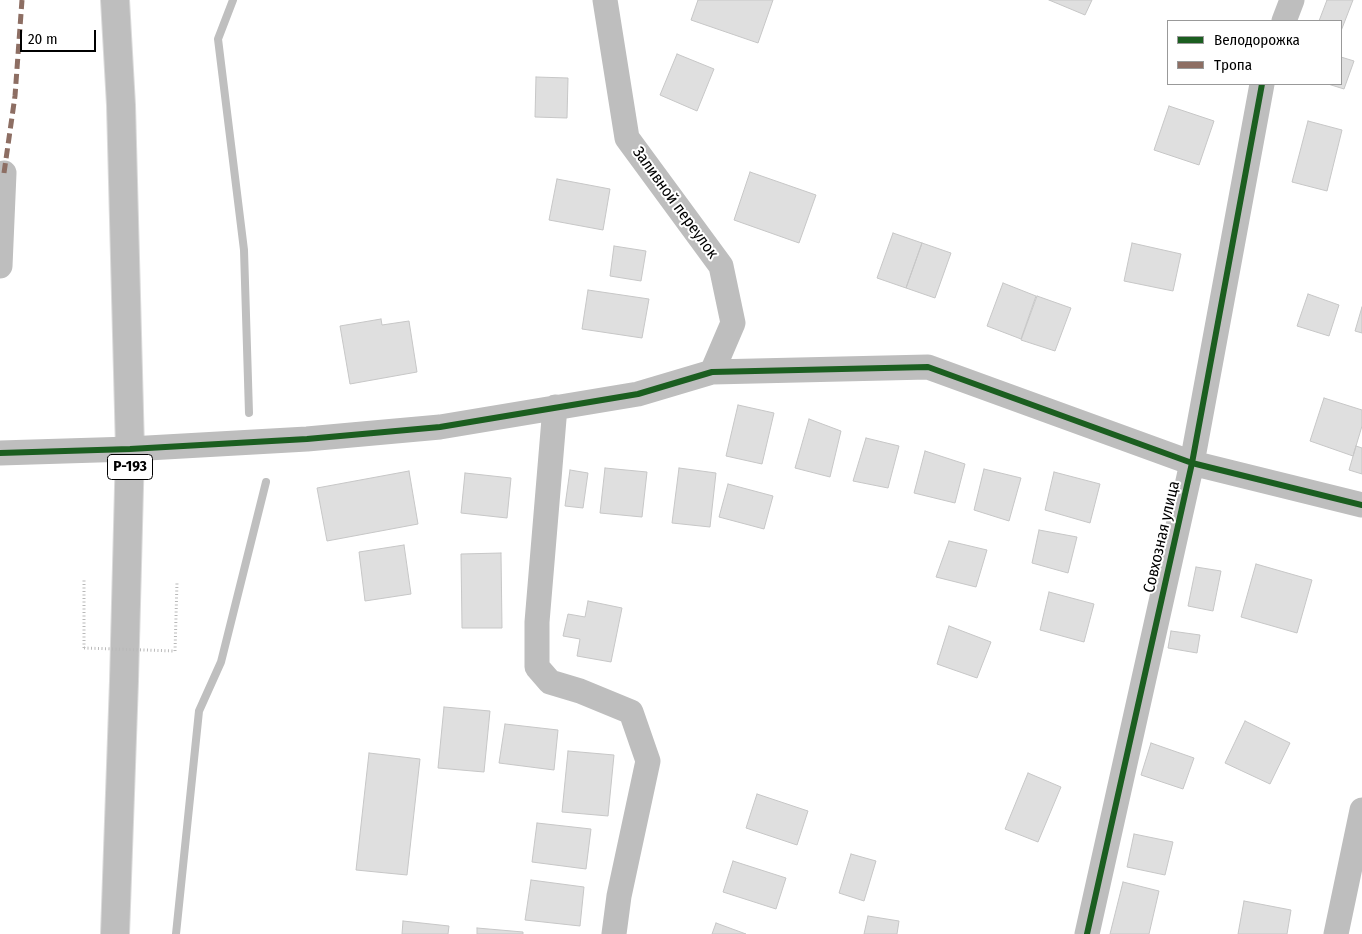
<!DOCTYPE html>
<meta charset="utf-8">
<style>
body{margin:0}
#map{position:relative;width:1362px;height:934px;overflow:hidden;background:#fff;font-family:"Fira Sans Condensed",sans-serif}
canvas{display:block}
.legend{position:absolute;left:1167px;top:20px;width:175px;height:65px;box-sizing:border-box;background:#fff;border:1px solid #999;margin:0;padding:6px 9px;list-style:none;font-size:15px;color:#000}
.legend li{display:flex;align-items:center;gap:10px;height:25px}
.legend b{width:25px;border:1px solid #999}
.scale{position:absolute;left:20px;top:30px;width:76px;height:22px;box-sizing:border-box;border:2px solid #000;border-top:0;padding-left:6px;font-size:15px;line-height:18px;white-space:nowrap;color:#000;-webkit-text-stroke:4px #fff;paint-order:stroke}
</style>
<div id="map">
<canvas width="1362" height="934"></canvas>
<ul class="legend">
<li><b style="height:6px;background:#1b5e20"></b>Велодорожка</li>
<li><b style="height:6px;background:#8d6e63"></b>Тропа</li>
</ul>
<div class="scale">20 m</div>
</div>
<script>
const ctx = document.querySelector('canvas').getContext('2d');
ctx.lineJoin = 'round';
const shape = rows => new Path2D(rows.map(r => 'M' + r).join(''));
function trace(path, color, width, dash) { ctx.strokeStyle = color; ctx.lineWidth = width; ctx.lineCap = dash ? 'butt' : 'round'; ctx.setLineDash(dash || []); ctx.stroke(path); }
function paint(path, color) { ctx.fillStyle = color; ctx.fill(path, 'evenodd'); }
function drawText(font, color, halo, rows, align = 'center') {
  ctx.font = font + ' "Fira Sans Condensed",sans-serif'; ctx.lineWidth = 4; ctx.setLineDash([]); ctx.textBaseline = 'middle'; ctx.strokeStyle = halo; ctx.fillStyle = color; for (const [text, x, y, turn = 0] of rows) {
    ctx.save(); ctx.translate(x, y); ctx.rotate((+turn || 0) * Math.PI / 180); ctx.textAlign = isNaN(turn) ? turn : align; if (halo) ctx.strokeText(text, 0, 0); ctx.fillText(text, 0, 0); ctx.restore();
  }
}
const stream = shape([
 [233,0,218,39,244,250,249,413],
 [176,934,199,711,221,662,266,482]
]);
const building = shape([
 [698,0,773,0,758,43,691,20,698,0],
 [1049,0,1092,0,1085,15,1049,0],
 [1327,0,1353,0,1341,31,1341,21,1319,21,1327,0],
 [677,54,714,69,697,111,660,95,677,54],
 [1341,57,1354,61,1344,89,1328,84,1341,84,1341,57],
 [536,77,568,78,567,118,535,117,536,77],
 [1169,106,1214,121,1199,165,1154,150,1169,106],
 [1308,121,1342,130,1327,191,1292,182,1308,121],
 [750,172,816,195,799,243,734,220,750,172],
 [557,179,610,189,603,230,549,220,557,179],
 [893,233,922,243,906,288,877,278,893,233],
 [922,243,951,253,935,298,906,288,922,243],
 [1132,243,1181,254,1173,291,1124,281,1132,243],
 [614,246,646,251,641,281,610,276,614,246],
 [1003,283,1036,296,1021,339,987,326,1003,283],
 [588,290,649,299,642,338,582,329,588,290],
 [1308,294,1339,305,1329,336,1297,326,1308,294],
 [1037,296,1071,308,1055,351,1021,340,1037,296],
 [1362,307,1362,333,1355,331,1362,307],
 [381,319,382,325,409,321,417,372,350,384,340,326,381,319],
 [1324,398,1362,410,1362,426,1353,456,1310,441,1324,398],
 [738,405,774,413,762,464,726,456,738,405],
 [809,419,841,431,830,477,795,468,809,419],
 [866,438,899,446,888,488,853,481,866,438],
 [1356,446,1362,448,1362,474,1349,470,1356,446],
 [925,451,965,464,955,503,914,493,925,451],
 [605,468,647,472,642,517,600,513,605,468],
 [679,468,716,473,710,527,672,523,679,468],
 [984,469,1021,478,1009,521,974,510,984,469],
 [570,470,588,473,583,508,565,506,570,470],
 [409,471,418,524,327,541,317,488,409,471],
 [1054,472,1100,484,1090,523,1045,510,1054,472],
 [465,473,511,478,507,518,461,513,465,473],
 [728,484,773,496,764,529,719,517,728,484],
 [1039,530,1077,537,1068,573,1032,563,1039,530],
 [949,541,987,550,976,587,936,577,949,541],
 [404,545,411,594,365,601,359,552,404,545],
 [501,553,502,628,462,628,461,554,501,553],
 [1256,564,1312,580,1297,633,1241,617,1256,564],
 [1196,567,1221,571,1213,611,1188,606,1196,567],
 [1049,592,1094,604,1084,642,1040,630,1049,592],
 [588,601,622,608,611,662,577,656,580,639,563,636,568,614,585,617,588,601],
 [949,626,991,642,977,678,937,664,949,626],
 [1171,631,1200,635,1197,653,1168,648,1171,631],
 [444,707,490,711,484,772,438,768,444,707],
 [1245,721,1290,743,1270,784,1225,763,1245,721],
 [505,724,558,730,554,770,499,763,505,724],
 [1151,743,1194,758,1183,789,1141,775,1151,743],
 [568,751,614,755,608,816,562,812,568,751],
 [369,753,420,759,407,875,356,870,369,753],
 [1028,773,1061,787,1038,842,1005,829,1028,773],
 [757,794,808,811,797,845,746,828,757,794],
 [537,823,591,829,586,869,532,862,537,823],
 [1134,834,1173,842,1165,875,1127,867,1134,834],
 [851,854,876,861,864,901,839,893,851,854],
 [733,861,786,878,776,909,723,892,733,861],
 [531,880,584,887,580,926,525,920,531,880],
 [1123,882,1159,891,1149,934,1110,934,1123,882],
 [1244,901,1291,910,1287,934,1238,934,1244,901],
 [868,916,899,921,897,934,864,934,868,916],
 [403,921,449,926,448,934,402,934,403,921],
 [716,923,746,934,712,934,716,923],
 [477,928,523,932,523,934,477,934,477,928]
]);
const path = shape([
 [84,648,84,579],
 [175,651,177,582]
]);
const street = shape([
 [605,0,627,138,721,266,733,323,712,372],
 [1284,21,1292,0],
 [0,266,4,173],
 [555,407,537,622,537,667,550,682,580,691,631,712,648,761,619,896,614,934],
 [0,453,130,449,307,439,440,427,638,394,712,372,928,367,1192,463,1362,505],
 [1087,934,1192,463,1262,84],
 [1336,934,1362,810]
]);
const highway = shape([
 [115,934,124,681,130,449,121,105,115,0]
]);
const pathBridge = shape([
 [84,648,175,651]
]);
const quiet = shape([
 [4,173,15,96,22,0]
]);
const cycleway = shape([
 [0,453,130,449,307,439,440,427,638,394,712,372,928,367,1192,463,1362,505],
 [1087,934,1192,463,1262,84]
]);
const shields = [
 [130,467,45]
];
const shieldNames = [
 ["Р-193",130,467]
];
const streetNames = [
 ["Заливной переулок",675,203,54],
 ["Совхозная улица",1162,537,-77]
];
trace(stream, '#bfbfbf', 8);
paint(building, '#dfdfdf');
trace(building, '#c7c7c7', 1);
trace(highway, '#dbdbdb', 30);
trace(path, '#b9b9b9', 3, [1, 2.5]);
trace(street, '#bebebe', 25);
trace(highway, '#bebebe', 28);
trace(pathBridge, '#b9b9b9', 3, [1, 2.5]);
trace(quiet, '#8d6e63', 5, [10, 5]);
trace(cycleway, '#1b5e20', 6);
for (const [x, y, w] of shields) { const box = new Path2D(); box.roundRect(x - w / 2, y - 12.5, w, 25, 4); ctx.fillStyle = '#fff'; ctx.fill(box); trace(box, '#000', 1); }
drawText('bold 15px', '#000', null, shieldNames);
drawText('16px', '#000', '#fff', streetNames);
</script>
